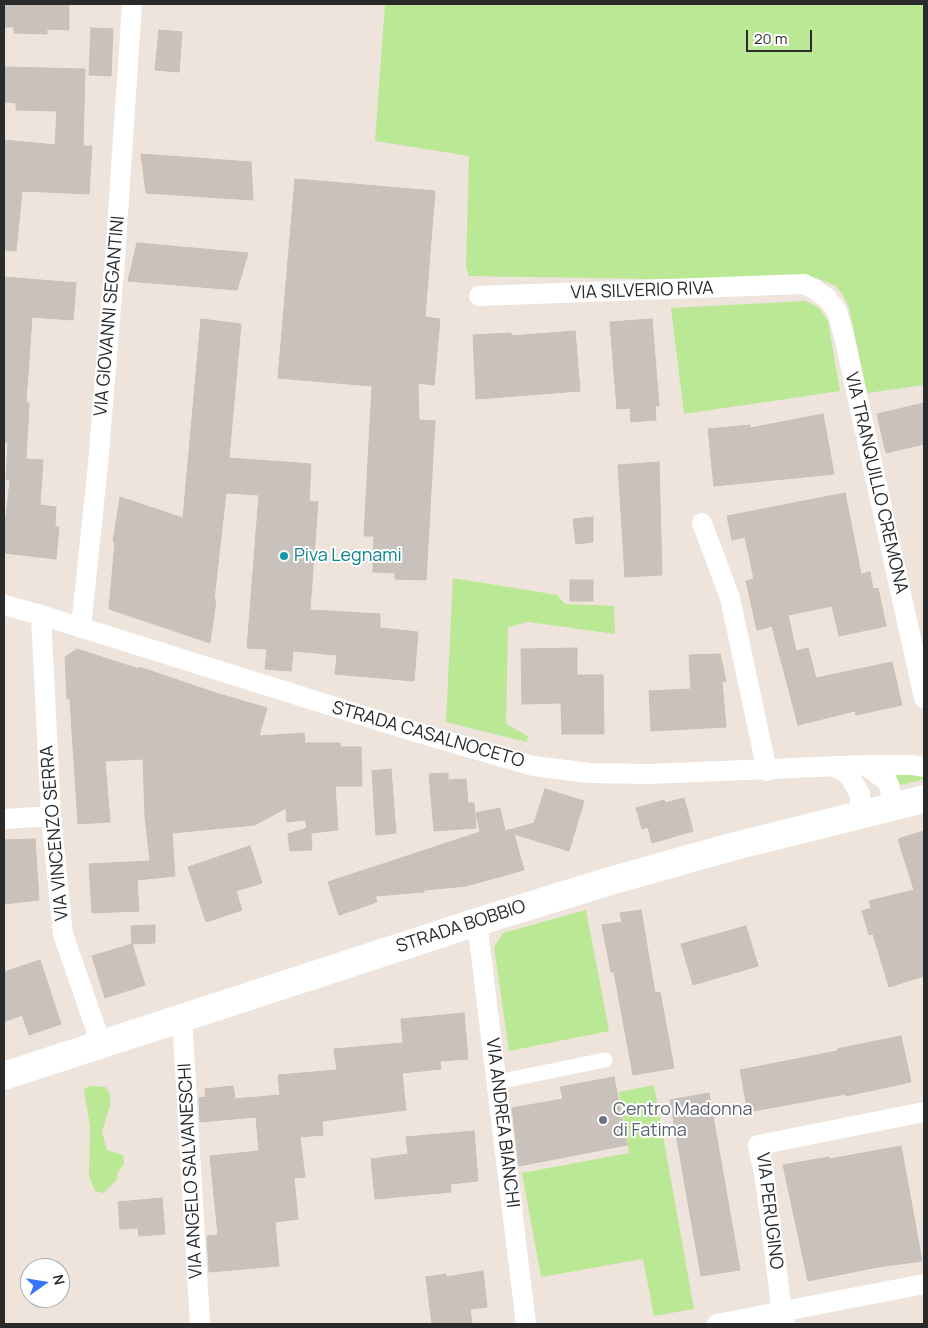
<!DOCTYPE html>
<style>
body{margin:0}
#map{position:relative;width:928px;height:1328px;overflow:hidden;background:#eee4db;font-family:Manrope,sans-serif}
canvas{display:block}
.frame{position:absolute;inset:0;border:5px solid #2a2a2a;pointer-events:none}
.north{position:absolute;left:20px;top:1258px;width:50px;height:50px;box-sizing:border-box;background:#fff;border:1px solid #aaa;border-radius:50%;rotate:77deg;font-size:14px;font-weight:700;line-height:20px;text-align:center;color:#2a2a2a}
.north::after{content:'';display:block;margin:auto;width:18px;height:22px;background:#3774ff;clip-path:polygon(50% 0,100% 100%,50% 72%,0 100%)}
.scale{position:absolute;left:746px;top:30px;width:66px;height:22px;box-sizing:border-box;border:2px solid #2a2a2a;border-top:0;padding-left:6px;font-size:15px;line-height:18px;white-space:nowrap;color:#2a2a2a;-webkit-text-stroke:4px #fff;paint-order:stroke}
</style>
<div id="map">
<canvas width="928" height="1328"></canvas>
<div class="frame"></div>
<div class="north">N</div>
<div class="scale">20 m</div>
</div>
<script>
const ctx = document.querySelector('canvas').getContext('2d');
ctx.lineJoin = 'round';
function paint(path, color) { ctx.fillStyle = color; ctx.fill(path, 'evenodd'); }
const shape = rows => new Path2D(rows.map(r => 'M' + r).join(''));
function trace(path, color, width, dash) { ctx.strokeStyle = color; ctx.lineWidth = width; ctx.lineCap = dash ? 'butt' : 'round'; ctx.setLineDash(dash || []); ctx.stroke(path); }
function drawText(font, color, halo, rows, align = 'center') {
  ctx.font = font + ' Manrope,sans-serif'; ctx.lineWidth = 4; ctx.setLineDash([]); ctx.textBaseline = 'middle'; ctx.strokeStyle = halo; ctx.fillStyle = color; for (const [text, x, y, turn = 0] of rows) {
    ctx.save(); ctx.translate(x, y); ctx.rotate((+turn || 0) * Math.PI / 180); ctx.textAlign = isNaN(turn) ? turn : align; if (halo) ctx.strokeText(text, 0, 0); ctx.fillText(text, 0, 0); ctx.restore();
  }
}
const green = shape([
 [385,4,924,4,924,385,867,393,849,308,843,295,836,286,817,278,650,279,469,276,466,267,469,156,375,141],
 [806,301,819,308,828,321,840,391,684,414,671,308],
 [453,578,557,595,565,604,614,606,615,634,528,622,508,627,506,724,528,736,527,742,446,722],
 [888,771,904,772,924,777,924,779,901,785],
 [586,910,609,1031,509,1051,494,947,503,933],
 [654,1085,694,1309,654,1316,643,1259,541,1277,522,1173,629,1153,619,1092],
 [89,1086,106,1087,110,1095,110,1105,102,1132,107,1150,123,1155,124,1164,118,1172,116,1181,103,1193,95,1191,89,1176,90,1126,84,1090]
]);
const building = shape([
 [4,4,69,4,69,30,47,29,47,34,14,33,14,27,4,27,4,4],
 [91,28,113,29,111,76,89,75,91,28],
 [159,30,182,32,179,72,155,70,159,30],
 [4,67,85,69,83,146,92,146,89,194,22,191,16,251,4,250,4,140,55,145,57,111,16,110,16,103,4,102,4,67],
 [141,154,251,162,253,200,146,193,141,154],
 [295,179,435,191,425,317,440,319,434,385,418,383,419,420,435,421,426,580,395,579,395,573,373,572,374,536,364,536,372,386,278,378,295,179],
 [137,243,248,253,237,290,128,281,137,243],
 [4,277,76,283,73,320,32,317,26,402,29,403,26,459,43,460,40,505,56,507,55,527,59,527,56,559,4,553,4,516,6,516,10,480,6,479,8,443,4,442,4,277],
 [201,319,241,324,229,458,311,464,309,501,318,502,310,610,380,614,380,628,418,632,414,681,335,674,337,655,293,651,291,671,265,669,267,649,247,648,259,495,226,493,214,599,216,600,210,643,109,609,115,542,113,542,120,497,183,518,201,319],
 [652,319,659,406,655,406,656,420,631,422,630,408,617,409,610,322,652,319],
 [575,331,580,391,476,399,473,335,511,333,511,336,575,331],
 [924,403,924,444,886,453,877,414,924,403],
 [823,414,834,474,714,486,708,429,750,425,750,428,823,414],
 [659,462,662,575,625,577,618,465,659,462],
 [845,493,861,574,870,572,873,589,878,588,886,626,839,636,832,606,788,615,796,651,808,648,816,678,892,662,902,705,856,715,855,711,798,725,772,626,757,630,746,581,754,579,745,537,732,540,727,516,845,493],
 [593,517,593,542,576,544,573,519,593,517],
 [570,580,593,580,593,601,570,601,570,580],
 [577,648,577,675,603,675,604,734,562,734,561,703,522,704,521,649,577,648],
 [77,649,139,669,139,667,216,693,267,708,259,736,304,733,305,743,340,743,340,747,361,747,362,786,335,786,338,830,311,833,312,850,290,851,288,834,307,828,305,820,287,822,286,808,255,825,172,833,175,876,137,880,139,911,92,913,89,864,150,861,145,816,143,759,105,761,110,822,78,824,70,699,67,699,65,657,77,649],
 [720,654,726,681,722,682,726,727,651,731,649,691,691,689,689,655,720,654],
 [391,769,396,833,376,835,372,771,391,769],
 [448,773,448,780,466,779,468,803,474,803,476,828,434,831,429,774,448,773],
 [545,789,584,801,569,851,514,834,524,870,466,886,424,890,424,892,375,896,377,902,339,915,328,882,480,832,476,813,500,808,505,831,534,823,545,789],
 [684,798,693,831,652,843,648,827,642,829,636,808,664,800,665,803,684,798],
 [924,831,924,976,889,987,873,934,869,935,862,911,871,908,869,901,914,890,898,839,924,831],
 [35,839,39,900,4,904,4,840,35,839],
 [250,846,262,883,236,891,242,910,206,922,188,867,250,846],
 [641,910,655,993,660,992,674,1068,633,1075,614,972,611,972,602,925,622,922,620,913,641,910],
 [155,925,155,943,132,944,131,926,155,925],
 [746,926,758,966,693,985,681,944,746,926],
 [132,944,145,985,105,998,92,956,132,944],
 [40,960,61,1024,29,1035,22,1015,4,1022,4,972,40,960],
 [464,1013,468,1059,440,1061,441,1069,402,1073,406,1110,322,1121,323,1135,300,1137,305,1177,294,1178,298,1219,275,1222,279,1266,209,1272,207,1236,218,1235,210,1156,259,1151,256,1117,200,1122,199,1098,206,1097,205,1089,233,1086,235,1099,280,1095,278,1075,337,1070,334,1049,403,1043,401,1019,464,1013],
 [901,1036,911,1082,846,1096,846,1094,748,1112,740,1070,837,1051,837,1049,901,1036],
 [614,1077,627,1145,519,1166,512,1108,563,1099,560,1087,614,1077],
 [709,1093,740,1270,701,1276,670,1100,709,1093],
 [474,1131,478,1181,450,1184,451,1192,375,1199,371,1159,408,1154,406,1137,474,1131],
 [901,1146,922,1261,878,1267,808,1281,783,1165,829,1157,830,1159,901,1146],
 [162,1198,165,1234,139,1236,138,1228,120,1229,118,1202,162,1198],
 [483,1271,487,1307,470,1309,472,1324,432,1324,426,1277,446,1274,446,1277,483,1271]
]);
const pedestrian = shape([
 [497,1082,605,1060]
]);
const minor = shape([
 [479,296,804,284,814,289,827,298,837,311,844,336,924,698],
 [702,523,730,598,767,771],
 [4,605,41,615,412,731,533,766,590,773,649,774,865,765,912,765,924,767],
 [41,615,51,816,63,934,101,1044],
 [81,628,98,464,115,258,132,4],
 [865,765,888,782,894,806],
 [833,766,848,774,860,794,860,815],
 [4,819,51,816],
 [477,922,526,1324],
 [182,1017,200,1324],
 [717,1324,924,1284],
 [785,1324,782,1312,765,1179,758,1145,924,1112]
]);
const secondary = shape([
 [4,1076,477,922,610,881,731,847,924,799]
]);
const markers = [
 [284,556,5,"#0f9aa8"],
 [603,1120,5,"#6b7280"]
];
const streetNames = [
 ["VIA SILVERIO RIVA",642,291,-2],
 ["VIA GIOVANNI SEGANTINI",110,316,-85],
 ["VIA TRANQUILLO CREMONA",876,483,77],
 ["STRADA CASALNOCETO",428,735,16],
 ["VIA VINCENZO SERRA",55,833,-95],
 ["STRADA BOBBIO",461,927,-18],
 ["VIA ANDREA BIANCHI",502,1123,83],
 ["VIA ANGELO SALVANESCHI",191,1171,-93],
 ["VIA PERUGINO",769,1211,83]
];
const cultureNames = [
 ["Piva Legnami",294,556]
];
const worshipNames = [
 ["Centro Madonna",613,1110],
 ["di Fatima",613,1131]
];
paint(green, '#bae894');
paint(building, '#c9c1bb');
trace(building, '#c9c0b5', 1);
trace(pedestrian, '#fff', 15);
trace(minor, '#fff', 20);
trace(secondary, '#fff', 28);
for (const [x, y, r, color] of markers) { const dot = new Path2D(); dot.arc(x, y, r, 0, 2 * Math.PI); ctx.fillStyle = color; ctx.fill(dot); trace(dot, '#fff', 2); }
drawText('18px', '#2a2a2a', '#fff', streetNames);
drawText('18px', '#0d838f', '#fff', cultureNames, 'left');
drawText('18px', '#5b616d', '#fff', worshipNames, 'left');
</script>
